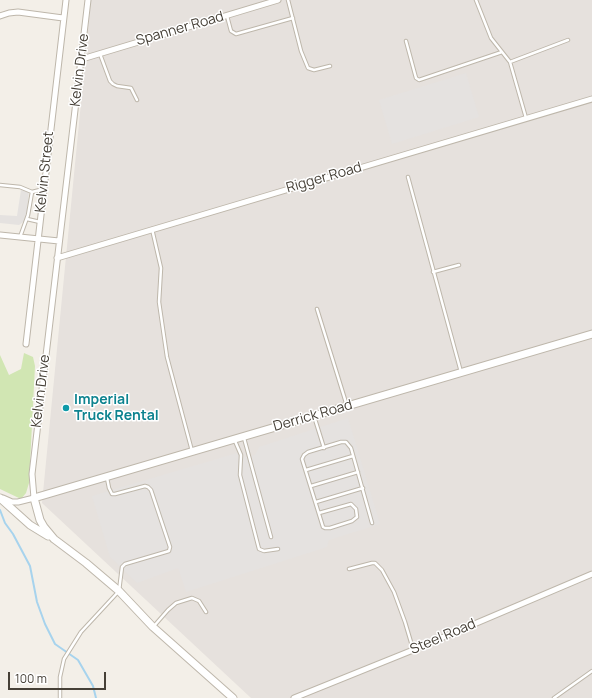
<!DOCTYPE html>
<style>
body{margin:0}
#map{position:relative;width:592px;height:698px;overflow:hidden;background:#f3efe8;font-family:Manrope,sans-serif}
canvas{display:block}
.scale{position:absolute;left:8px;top:672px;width:98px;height:18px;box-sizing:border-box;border:2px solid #464037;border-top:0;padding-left:5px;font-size:12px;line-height:14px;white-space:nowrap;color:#464037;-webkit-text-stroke:3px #fff;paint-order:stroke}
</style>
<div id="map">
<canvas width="592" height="698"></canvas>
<div class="scale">100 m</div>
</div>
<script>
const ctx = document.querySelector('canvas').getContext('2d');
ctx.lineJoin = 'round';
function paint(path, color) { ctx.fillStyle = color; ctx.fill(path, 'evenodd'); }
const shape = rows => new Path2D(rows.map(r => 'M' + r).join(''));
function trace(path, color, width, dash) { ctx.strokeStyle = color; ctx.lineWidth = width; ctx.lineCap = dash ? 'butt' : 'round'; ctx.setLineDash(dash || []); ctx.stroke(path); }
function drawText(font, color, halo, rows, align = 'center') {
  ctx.font = font + ' Manrope,sans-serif'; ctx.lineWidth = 3; ctx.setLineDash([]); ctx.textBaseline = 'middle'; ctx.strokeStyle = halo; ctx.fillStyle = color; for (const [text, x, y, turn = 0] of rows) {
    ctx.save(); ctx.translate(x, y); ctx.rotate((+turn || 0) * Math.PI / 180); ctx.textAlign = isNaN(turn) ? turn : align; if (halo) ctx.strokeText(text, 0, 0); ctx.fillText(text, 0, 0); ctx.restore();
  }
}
const industrial = shape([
 [91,0,592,0,592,698,251,698,42,503]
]);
const green = shape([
 [24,353,33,357,35,366,29,483,26,493,21,499,0,489,0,355,9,375,21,369]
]);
const parking = shape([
 [466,73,479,117,392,144,379,100],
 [21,190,29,191,26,220,19,225,0,223,0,215,17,216],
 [348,418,380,524,329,540,327,547,186,592,178,568,137,583,110,557,92,496,237,453,241,458,255,455,259,447]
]);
const stream = shape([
 [0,510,5,523,13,534,30,566,37,602,45,624,55,644,78,660,93,686,96,698]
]);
const service = shape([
 [288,0,301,51,308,68,314,70,330,66],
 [476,0,491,38,510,62,526,118],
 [227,16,231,31,236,34,293,18],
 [406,41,416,78,419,80,502,52],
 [100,54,110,81,113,84,117,86,131,88,137,100],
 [510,62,568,40],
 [408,177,461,372],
 [0,185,20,187,32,192,44,189],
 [27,219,40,222],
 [152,229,161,268,159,302,167,357,192,451],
 [20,237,28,215,32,192],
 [433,272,459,265],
 [317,309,347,406],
 [314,416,324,448],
 [244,438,271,537],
 [235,441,241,455,240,475,259,549,264,551,278,549],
 [306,470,353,456],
 [311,486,358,472],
 [316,502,363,488],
 [319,513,351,504,356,509,357,517,352,521,330,528,325,528,323,527,302,459,304,455,308,452,341,442,346,442,351,448,372,523],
 [349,569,372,563,375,563,382,570,394,592,405,622,413,649],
 [154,626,168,610,176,603,192,598,199,601,206,612],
 [60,698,60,677,64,659,81,632,119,591,122,567,125,564,169,551,170,547,151,490,148,487,145,486,115,494,112,494,109,488,107,478],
 [554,698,592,671]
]);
const minor = shape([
 [0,16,9,13,18,12,63,18],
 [82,59,278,0],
 [0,235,59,241],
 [57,258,592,99],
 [26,344,66,0],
 [3,498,12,502,18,502,34,498,32,474,88,0],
 [294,698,413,650,592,574]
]);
const tertiary = shape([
 [0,498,30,525,48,536],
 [233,698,153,627,119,591,86,563,54,539,44,527,40,520,34,498,592,334]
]);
const markers = [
 [66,408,4,"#0f9aa8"]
];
const streetNames = [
 ["Spanner Road",180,29,-16],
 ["Kelvin Drive",80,70,-83],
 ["Kelvin Street",45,172,-84],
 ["Rigger Road",324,178,-16],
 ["Kelvin Drive",41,391,-83],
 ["Derrick Road",313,416,-16],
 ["Steel Road",443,637,-23]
];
const cultureNames = [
 ["Imperial",74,400],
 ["Truck Rental",74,416]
];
paint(industrial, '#e6e1dd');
paint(green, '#d1e6b3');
paint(parking, '#e5e2e0');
trace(stream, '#a7d3ed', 2);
trace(service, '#beb7ab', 4.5);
trace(minor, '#beb7ab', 7);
trace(tertiary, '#beb7ab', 9);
trace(service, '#fff', 2.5);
trace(minor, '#fff', 5);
trace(tertiary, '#fff', 7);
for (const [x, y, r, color] of markers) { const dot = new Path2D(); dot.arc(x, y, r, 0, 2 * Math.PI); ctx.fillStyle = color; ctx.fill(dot); trace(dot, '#fff', 1.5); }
drawText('14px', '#464037', '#fff', streetNames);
drawText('bold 14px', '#0d838f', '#fff', cultureNames, 'left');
</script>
